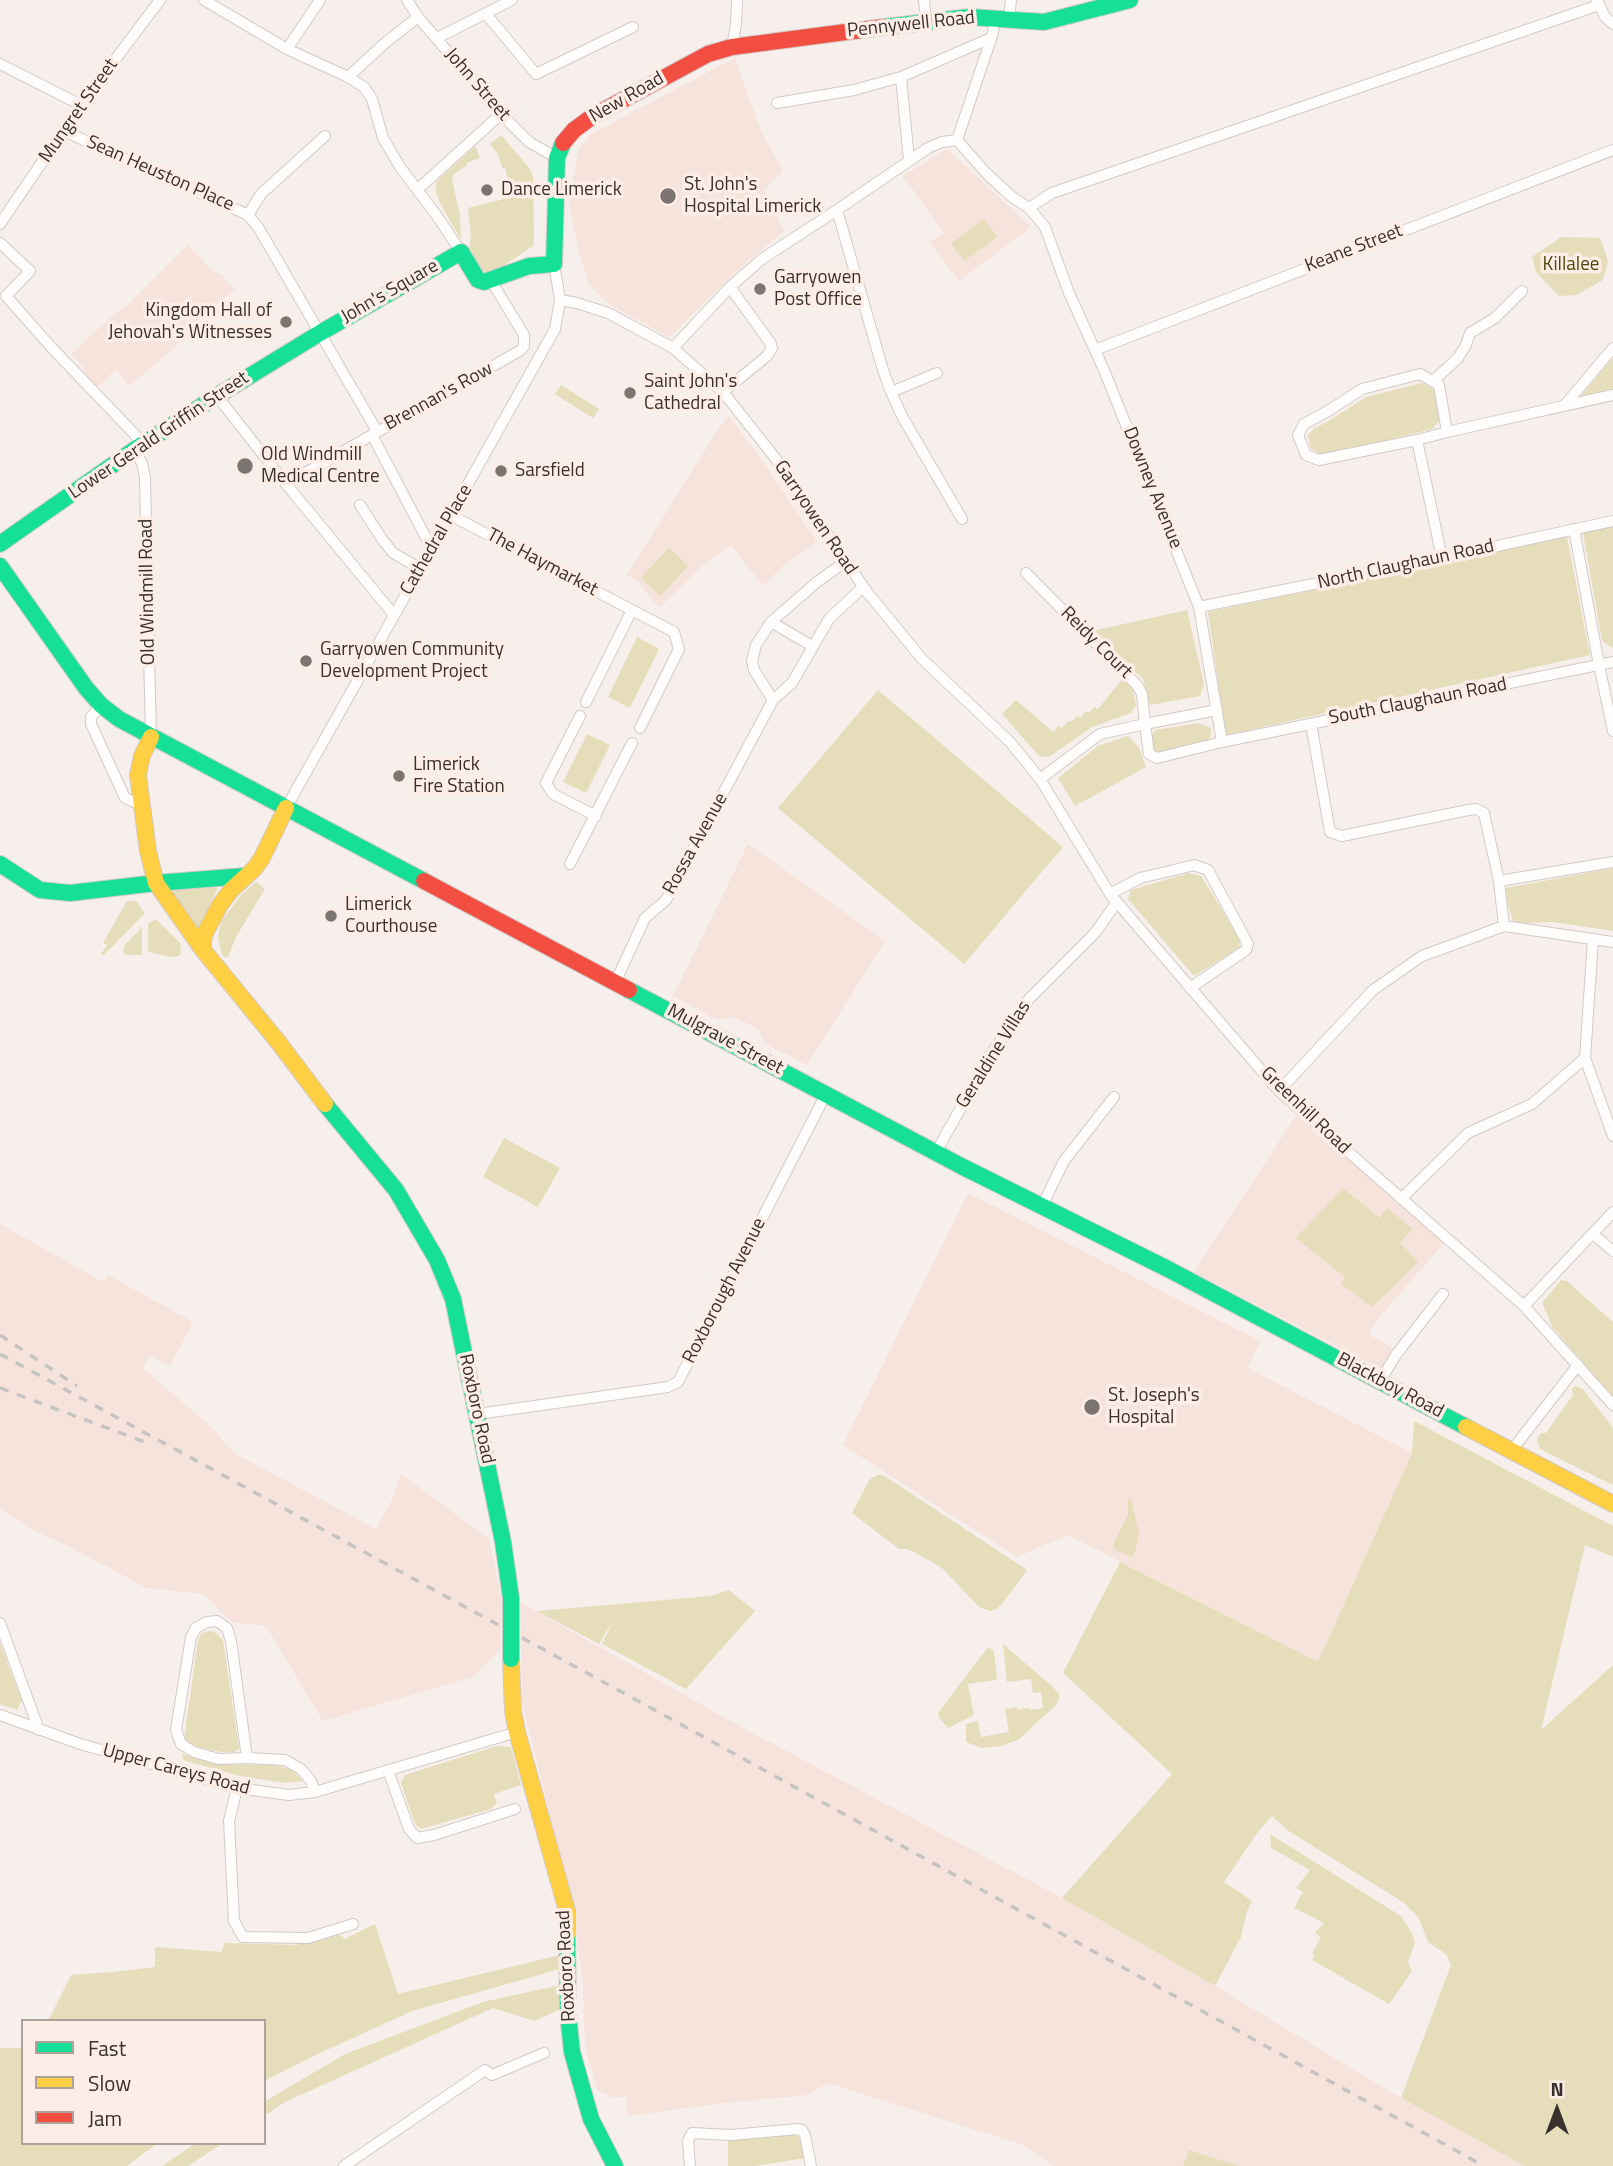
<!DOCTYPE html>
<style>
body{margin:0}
#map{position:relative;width:1613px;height:2166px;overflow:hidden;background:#f7efec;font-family:"Titillium Web",sans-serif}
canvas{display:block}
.legend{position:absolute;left:21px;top:2019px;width:245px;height:126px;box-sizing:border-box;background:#fceee7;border:2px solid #aea29d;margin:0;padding:9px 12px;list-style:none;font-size:21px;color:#3a312d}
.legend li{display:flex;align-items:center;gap:14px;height:35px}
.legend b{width:35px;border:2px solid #aea29d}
.north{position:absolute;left:1522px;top:2075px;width:70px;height:70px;-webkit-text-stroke:5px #fceee7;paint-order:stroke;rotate:0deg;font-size:19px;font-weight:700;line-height:28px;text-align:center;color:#3a312d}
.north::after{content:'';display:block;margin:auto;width:24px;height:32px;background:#3a312d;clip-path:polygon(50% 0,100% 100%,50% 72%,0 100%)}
</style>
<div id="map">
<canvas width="1613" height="2166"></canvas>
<ul class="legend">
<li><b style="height:9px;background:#16e098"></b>Fast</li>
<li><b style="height:9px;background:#ffcf43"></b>Slow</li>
<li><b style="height:9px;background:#f24e42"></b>Jam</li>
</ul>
<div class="north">N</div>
</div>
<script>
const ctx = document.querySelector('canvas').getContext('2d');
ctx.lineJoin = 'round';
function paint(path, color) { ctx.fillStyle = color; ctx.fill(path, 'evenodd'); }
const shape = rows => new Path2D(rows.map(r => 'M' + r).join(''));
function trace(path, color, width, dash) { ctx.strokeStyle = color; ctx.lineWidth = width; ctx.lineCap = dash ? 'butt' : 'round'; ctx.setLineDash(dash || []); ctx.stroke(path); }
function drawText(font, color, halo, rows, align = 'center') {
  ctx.font = font + ' "Titillium Web",sans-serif'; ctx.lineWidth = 7; ctx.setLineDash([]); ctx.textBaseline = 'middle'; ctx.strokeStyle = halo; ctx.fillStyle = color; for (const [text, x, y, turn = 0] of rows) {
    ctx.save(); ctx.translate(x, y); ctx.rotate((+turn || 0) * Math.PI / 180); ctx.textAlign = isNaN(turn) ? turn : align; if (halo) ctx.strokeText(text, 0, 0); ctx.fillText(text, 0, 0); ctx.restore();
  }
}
const built = shape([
 [735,58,761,131,783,171,764,190,784,231,739,269,669,337,610,305,589,285,577,244,569,201,579,149,591,134],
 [947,149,1031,227,959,281,929,242,944,233,903,176],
 [188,245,212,270,224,276,226,280,235,289,198,321,192,333,129,386,116,369,97,388,82,370,84,368,71,354,111,317,130,303],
 [729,416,767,467,817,542,786,563,763,586,731,545,703,565,659,608,637,581,627,575,719,428],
 [748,844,885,941,807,1065,766,1044,757,1028,734,1017,718,1020,673,996],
 [1304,1103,1445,1242,1381,1315,1368,1334,1396,1350,1381,1369,1194,1272],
 [968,1193,1260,1341,1248,1368,1412,1453,1318,1662,1068,1535,1017,1557,843,1445],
 [0,1224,94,1277,104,1282,108,1275,193,1322,170,1366,150,1355,143,1368,210,1426,234,1453,376,1529,392,1500,401,1474,489,1539,502,1600,500,1650,472,1677,323,1721,266,1626,232,1622,204,1594,147,1588,70,1547,37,1532,0,1509],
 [520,1602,732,1722,1062,1898,1215,1986,1401,2098,1525,2166,1239,2166,1189,2150,1183,2166,1054,2166,1023,2145,828,2083,808,2095,723,2103,628,2116,626,2097,612,2097,598,2091,585,2047,583,1984,573,1907,522,1703]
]);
const green = shape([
 [501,135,530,169,533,176,534,240,533,246,494,272,488,272,483,271,478,267,469,249,471,235,468,208,512,197,505,168,502,168,498,154,490,144],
 [475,146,480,158,467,163,466,166,454,174,452,180,460,215,461,240,440,203,436,192,436,182],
 [984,219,997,237,964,261,951,244],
 [1561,237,1600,238,1608,261,1603,280,1576,295,1559,296,1536,272,1532,257],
 [1613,358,1613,389,1580,397],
 [1422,383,1434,389,1439,421,1432,429,1324,456,1311,449,1308,435,1315,428,1327,422,1366,397],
 [561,385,599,409,593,418,555,394],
 [1613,527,1613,648,1602,641,1583,533],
 [1567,537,1590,655,1226,735,1208,612],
 [669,548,688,566,660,596,641,578],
 [1187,610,1204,684,1200,696,1150,705,1146,698,1144,680,1092,631],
 [637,637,659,649,630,708,608,697],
 [1123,678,1133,690,1136,706,1131,713,1092,727,1049,757,1039,756,1002,714,1016,700,1053,732,1059,726,1062,728,1068,721,1071,722,1077,716,1080,718,1086,711,1089,713,1094,707,1098,709],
 [878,690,1063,847,964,964,778,808],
 [1198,723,1211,728,1211,736,1205,743,1160,754,1153,750,1151,737,1155,730],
 [587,734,610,745,586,793,563,782],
 [1128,736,1139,748,1146,767,1075,806,1058,778,1098,746],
 [1613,868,1613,931,1553,922,1520,923,1513,921,1505,895,1506,888],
 [1189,873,1201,876,1240,939,1239,948,1194,976,1128,899,1131,890],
 [256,882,265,889,236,937,228,957,226,958,222,955,220,947,218,937,221,922,242,894],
 [216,886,217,890,200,926,196,928,172,893,175,890],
 [127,901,136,901,145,913,104,955,101,954,107,945,103,943],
 [156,919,180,943,181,953,179,956,171,957,148,952,148,924],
 [142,927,142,955,125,955,123,951,124,946],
 [504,1138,560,1168,538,1207,483,1177],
 [1343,1188,1380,1218,1387,1208,1412,1229,1400,1243,1418,1262,1372,1307,1341,1284,1345,1277,1296,1238],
 [1561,1280,1567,1281,1613,1322,1613,1397,1553,1328,1542,1303],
 [1576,1386,1583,1389,1613,1428,1613,1485,1540,1449,1537,1439,1541,1433,1546,1433,1573,1395,1572,1388],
 [1414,1421,1613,1526,1613,1557,1585,1545,1541,1730,1613,1665,1613,2166,1525,2166,1401,2098,1451,1965,1446,1954,1428,1942,1419,1918,1403,1902,1290,1832,1272,1816,1257,1833,1224,1882,1252,1901,1247,1911,1241,1937,1215,1986,1062,1898,1172,1774,1063,1673,1120,1562,1318,1662,1412,1453],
 [878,1475,883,1475,1027,1570,1002,1604,996,1609,990,1611,979,1607,941,1567,908,1549,899,1549,852,1513,870,1479],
 [1131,1499,1139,1534,1134,1555,1132,1557,1115,1550,1113,1544,1128,1515,1128,1500],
 [729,1590,755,1611,686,1689,602,1644,614,1619,599,1644,537,1611,711,1596],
 [213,1631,223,1640,239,1749,234,1752,221,1752,189,1745,184,1738,198,1640,202,1633],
 [0,1643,22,1701,17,1710,0,1704],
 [1003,1644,1053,1687,1059,1694,1059,1698,1056,1705,1018,1740,1001,1746,981,1748,966,1742,966,1724,978,1721,981,1737,1009,1732,1005,1709,1017,1707,1017,1710,1029,1708,1030,1710,1043,1708,1041,1692,1033,1693,1031,1679,1007,1682],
 [988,1647,994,1651,997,1680,968,1684,974,1715,948,1728,939,1718,938,1713],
 [497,1746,511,1747,521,1785,494,1794,497,1803,491,1809,421,1829,415,1824,401,1783,405,1775],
 [182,1754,217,1764,275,1765,292,1770,303,1781,286,1783,239,1776,183,1760],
 [1270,1834,1401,1916,1411,1932,1415,1942,1408,1962,1412,1971,1389,2004,1312,1960,1315,1955,1312,1954,1321,1937,1315,1933,1324,1923,1294,1908,1303,1892,1296,1888,1310,1870,1271,1848],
 [375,1924,398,1994,560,1955,560,1969,412,2011,318,2054,264,2081,264,2021,48,2021,71,1975,113,1972,155,1967,155,1947,221,1952,225,1943,296,1945,338,1934,345,1939],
 [560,1985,561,2009,534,2021,493,2008,285,2102,264,2116,264,2102,345,2054,483,2002],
 [0,2048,23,2048,23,2143,158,2143,127,2166,0,2166],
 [793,2134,800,2138,805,2158,755,2166,728,2166,728,2140],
 [196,2143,223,2143,188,2166,162,2166],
 [1189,2150,1239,2166,1183,2166]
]);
const street = shape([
 [204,0,287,49,348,77,364,87,372,99,383,138,400,167,437,216,461,252],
 [407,0,418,17,501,114,529,142,557,158],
 [924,0,926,21],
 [1597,0,1605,17,1613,24],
 [486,14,536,74,633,27],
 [994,19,993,33,957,140,986,173,1012,197,1029,208,1052,193,1599,5],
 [1009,21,1011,0],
 [437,38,512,0],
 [732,47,736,24,737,0],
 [287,49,320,0],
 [0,64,81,105],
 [348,77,385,43,418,17],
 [901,77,909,160],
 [777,103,854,90,901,77,991,38],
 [64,131,248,215,258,227,377,431],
 [418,189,501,114],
 [1029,208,1045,227,1069,293,1104,370,1199,607,1222,742],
 [837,210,883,370,891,392,903,418,962,519],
 [248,215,261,194,325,136],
 [0,224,81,105,160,0],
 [0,243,30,271,6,296,52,348,144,444],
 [560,300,577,303,608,313,673,348,723,392,776,459,867,592,922,659,1010,742,1040,779,1110,894,1279,1091,1524,1306,1613,1405],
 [673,348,730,287,762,259,837,210,928,148,942,142,957,140],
 [1095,350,1613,150],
 [1433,381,1458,358,1466,345,1470,333,1495,318,1522,291],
 [723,392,767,356,772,348,771,344,730,287],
 [891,392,937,373],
 [217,396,286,484,394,615],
 [1564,406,1613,348],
 [372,435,432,549],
 [1417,440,1319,460,1306,455,1298,435,1304,424,1328,411,1362,389,1420,374,1439,385,1447,432],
 [134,450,142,463,145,478,151,737],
 [286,484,521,350,524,346,524,335,490,279],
 [360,505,382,539,393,553,421,569],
 [452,516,674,632,679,649,640,728],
 [1574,529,1599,665,1613,731],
 [1442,558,1417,440,1447,432,1613,395],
 [1026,573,1137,685,1142,694,1145,724,1217,710],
 [1199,607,1442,558,1613,521],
 [771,622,756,645,752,661,754,670,773,700],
 [812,646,771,622,817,582,845,562],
 [586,702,632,610],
 [101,705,91,717,91,724,125,798,141,805],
 [580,716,546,783,553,794,596,816],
 [1311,724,1330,832,1342,836,1468,810,1476,809,1484,813,1499,881,1504,926],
 [1040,779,1100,734,1145,724,1149,754,1157,758,1222,742,1613,662],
 [286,808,555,329,560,300,554,264],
 [570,864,632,743],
 [1499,881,1613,862],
 [1110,894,1140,878,1174,870,1194,865,1208,870,1248,944,1246,950,1190,988],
 [615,983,645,918,666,900,773,700,792,683,829,619,863,587],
 [1585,1058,1613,1136],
 [1279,1091,1373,990,1422,956,1504,926,1613,942],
 [936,1152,993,1051,1029,999,1095,933,1117,902],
 [1401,1199,1468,1133,1532,1104,1585,1058,1593,939],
 [1042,1206,1064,1161,1114,1097],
 [1593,1234,1613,1251],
 [1524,1306,1613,1212],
 [1380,1381,1396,1355,1443,1294],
 [478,1414,668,1387,678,1382,826,1094],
 [1512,1450,1578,1365],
 [0,1623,39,1730],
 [0,1715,80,1744,237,1788,289,1795,315,1792,517,1732],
 [247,1758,231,1641,227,1628,217,1621,207,1622,196,1628,191,1637,176,1730,181,1744,194,1752,219,1759,247,1758,285,1760,301,1769,311,1781,315,1792],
 [388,1770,409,1829,417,1838,434,1835,515,1809],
 [237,1788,229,1821,234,1921,243,1937,308,1938,353,1924],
 [344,2166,485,2070,492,2075,544,2053],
 [690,2166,688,2141,692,2133,731,2135,798,2129,802,2130,805,2135,811,2166]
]);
const fast = shape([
 [884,27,970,17,1044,22,1130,0],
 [0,544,134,450,217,396,320,333,461,252,478,280,484,282,529,266,554,264,557,158,563,143],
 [0,566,86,688,101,705,119,719,424,881],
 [0,864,40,890,70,893,156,883,244,876],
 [629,990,963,1167,1166,1268,1466,1427],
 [325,1104,396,1190,437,1260,453,1299,503,1542,511,1598,511,1617],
 [567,1935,568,2014,572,2052,591,2119,615,2166]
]);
const slow = shape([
 [151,737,142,756,138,775,148,851,156,883,203,950,279,1043,325,1104],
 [203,950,203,940,206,931,220,905,231,890,254,869,262,858,286,808],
 [1466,1427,1613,1504],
 [511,1659,513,1711,517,1732,567,1911,567,1935]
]);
const jam = shape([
 [563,143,574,130,593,116,708,54,732,47,884,27],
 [424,881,629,990]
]);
const rail = shape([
 [0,1335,77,1386],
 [0,1354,631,1697,1484,2166],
 [0,1388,150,1444]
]);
const fastBridge = shape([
 [511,1617,511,1659]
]);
const markers = [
 [487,190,7,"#7c7470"],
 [668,196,9,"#7c7470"],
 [760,289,7,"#7c7470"],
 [286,322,7,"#7c7470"],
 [630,393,7,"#7c7470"],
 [245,466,9,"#7c7470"],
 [501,471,7,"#7c7470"],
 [306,661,7,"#7c7470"],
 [399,776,7,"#7c7470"],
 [331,916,7,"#7c7470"],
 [1092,1407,9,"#7c7470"]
];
const streetNames = [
 ["Pennywell Road",911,25,-6],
 ["John Street",477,85,49],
 ["New Road",627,98,-30],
 ["Mungret Street",79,111,-55],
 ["Sean Heuston Place",160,174,24],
 ["Keane Street",1354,249,-21],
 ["John's Square",390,292,-30],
 ["Brennan's Row",439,397,-29],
 ["Lower Gerald Griffin Street",159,436,-34],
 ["Downey Avenue",1152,488,68],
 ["Garryowen Road",815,518,56],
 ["Cathedral Place",437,540,-60],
 ["The Haymarket",542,563,28],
 ["North Claughaun Road",1406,565,-12],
 ["Old Windmill Road",148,592,-91],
 ["Reidy Court",1096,643,45],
 ["South Claughaun Road",1418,702,-11],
 ["Rossa Avenue",696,844,-61],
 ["Mulgrave Street",725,1040,28],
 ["Geraldine Villas",994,1055,-58],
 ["Greenhill Road",1305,1111,44],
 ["Roxborough Avenue",725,1291,-63],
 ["Blackboy Road",1390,1386,28],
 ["Roxboro Road",476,1409,78],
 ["Upper Careys Road",176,1770,15],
 ["Roxboro Road",567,1966,-93]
];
const poiNames = [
 ["St. John's",684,185],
 ["Hospital Limerick",684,207],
 ["Dance Limerick",501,190],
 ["Garryowen",774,278],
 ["Post Office",774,300],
 ["Kingdom Hall of",272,311,"right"],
 ["Jehovah's Witnesses",272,333,"right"],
 ["Saint John's",644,382],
 ["Cathedral",644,404],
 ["Old Windmill",261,455],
 ["Medical Centre",261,477],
 ["Sarsfield",515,471],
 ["Garryowen Community",320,650],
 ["Development Project",320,672],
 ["Limerick",413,765],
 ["Fire Station",413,787],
 ["Limerick",345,905],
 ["Courthouse",345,927],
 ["St. Joseph's",1108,1396],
 ["Hospital",1108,1418]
];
const parkNames = [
 ["Killalee",1571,265]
];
paint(built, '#f5e3dc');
paint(green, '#e6ddba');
trace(street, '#d2cac7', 12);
trace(fast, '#d2cac7', 18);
trace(slow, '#d2cac7', 18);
trace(jam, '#d2cac7', 18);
trace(street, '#fefdfc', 10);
trace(fast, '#16e098', 16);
trace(slow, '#ffcf43', 16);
trace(jam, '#f24e42', 16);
trace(rail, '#c6c4c3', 3.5, [9, 9]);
trace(fastBridge, '#d2cac7', 18, []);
trace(fastBridge, '#16e098', 16);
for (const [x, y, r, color] of markers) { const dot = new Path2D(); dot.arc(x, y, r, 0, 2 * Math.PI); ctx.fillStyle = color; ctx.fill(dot); trace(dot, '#fceee7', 2.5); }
drawText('19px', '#3a312d', '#fceee7', streetNames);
drawText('19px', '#3a312d', '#fceee7', poiNames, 'left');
drawText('19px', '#51470a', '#fceee7', parkNames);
</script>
